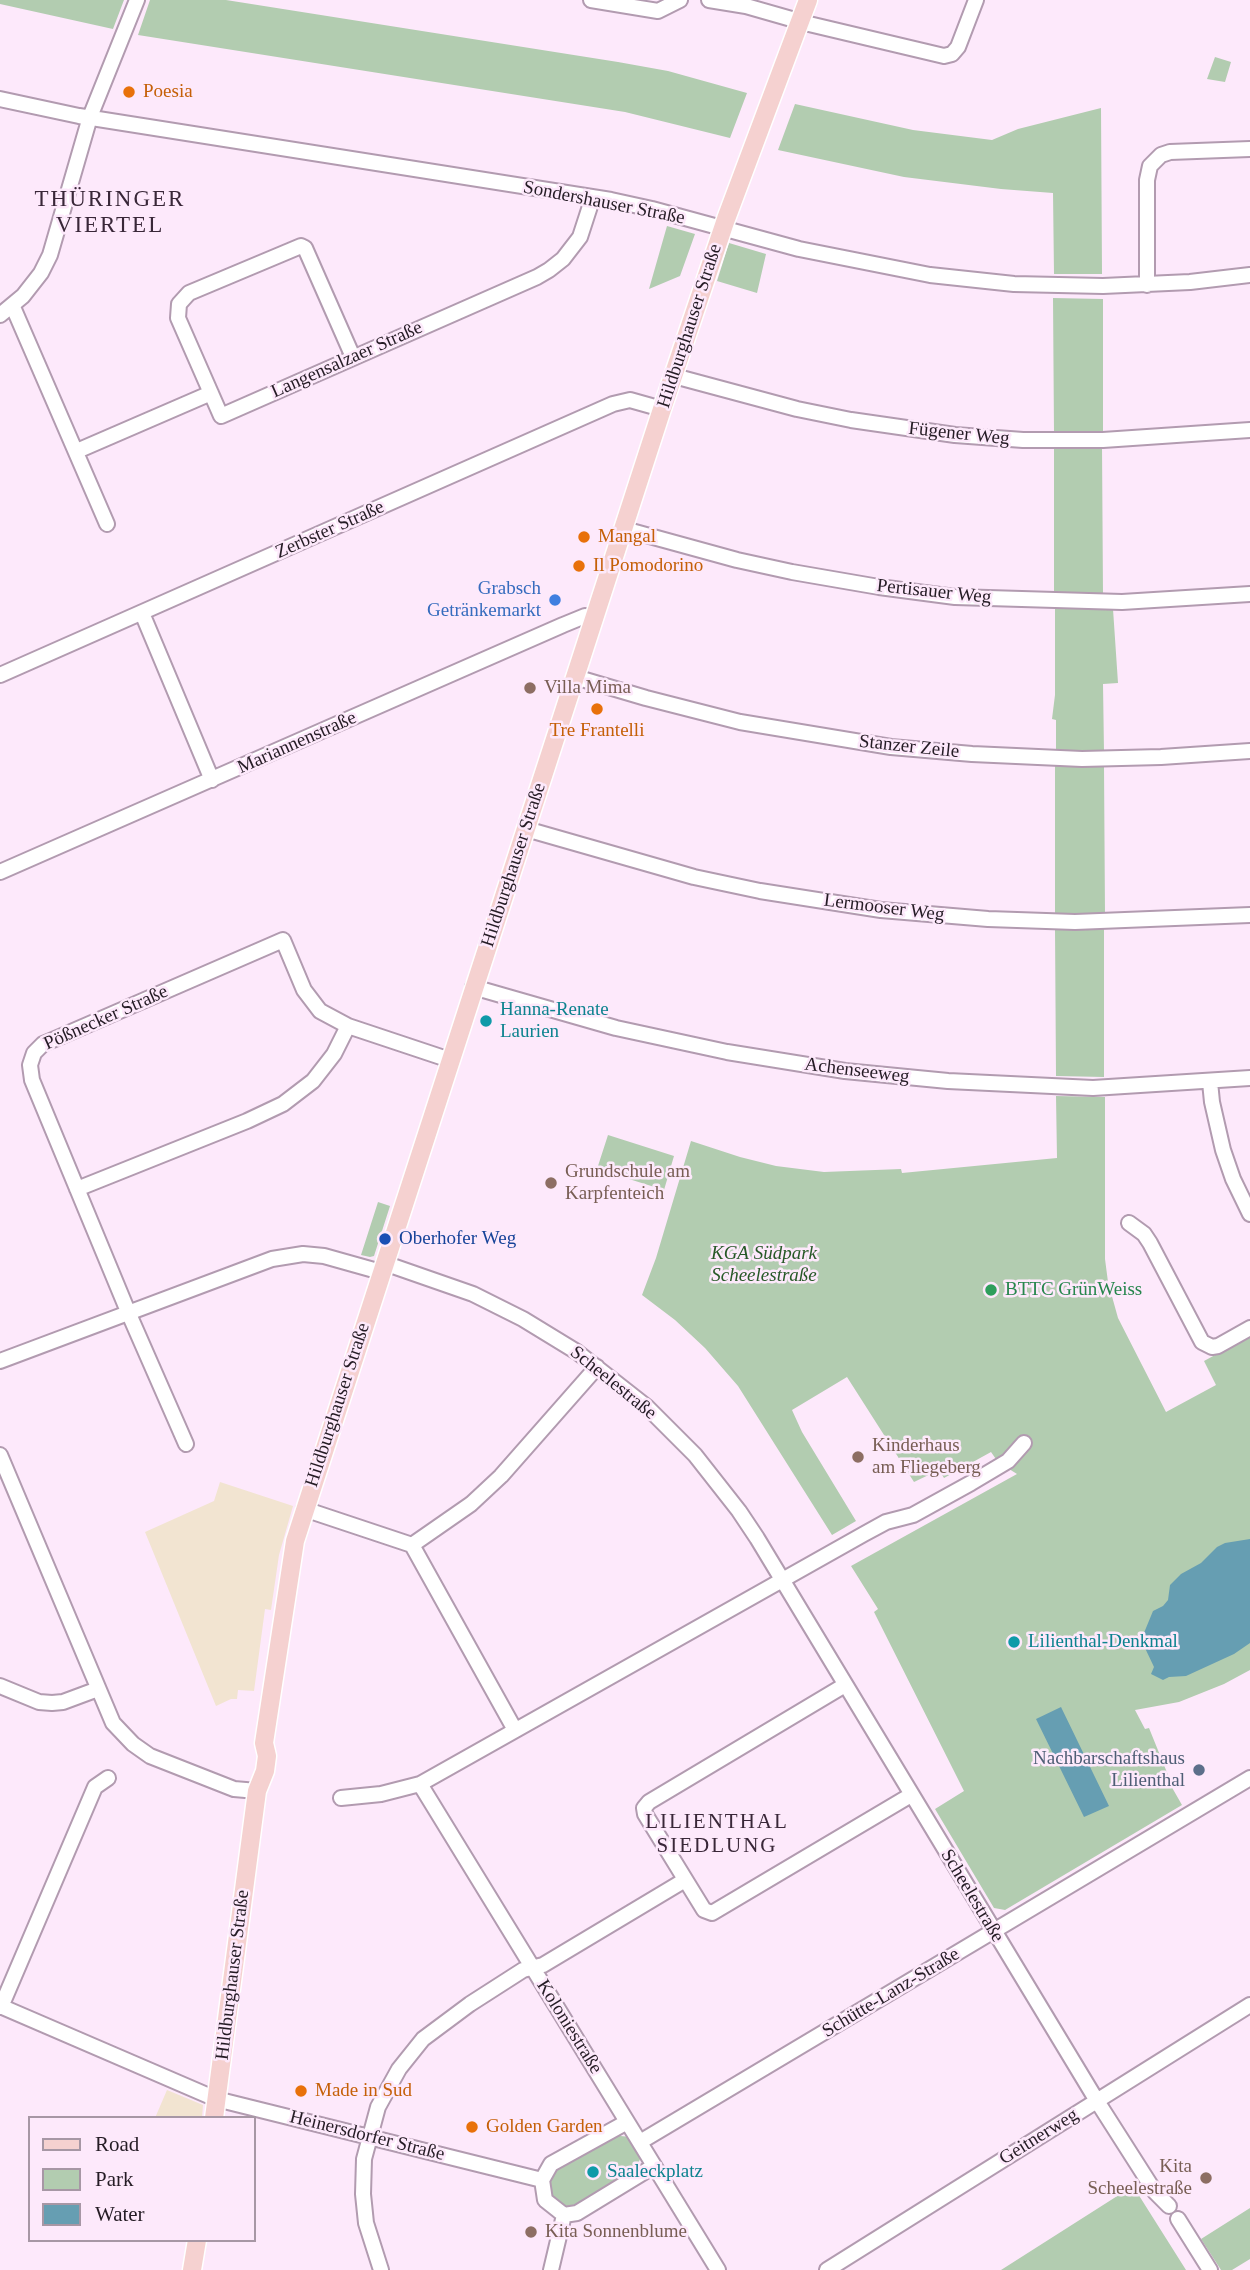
<!DOCTYPE html>
<meta charset="utf-8">
<style>
body{margin:0}
#map{position:relative;width:1250px;height:2270px;overflow:hidden;background:#fde9fb;font-family:Georgia,serif}
canvas{display:block}
.legend{position:absolute;left:28px;top:2116px;width:228px;height:126px;box-sizing:border-box;background:#fde9fb;border:2px solid #a797a5;margin:0;padding:9px 12px;list-style:none;font-size:21px;color:#251c25}
.legend li{display:flex;align-items:center;gap:14px;height:35px}
.legend b{width:35px;border:2px solid #a797a5}
</style>
<div id="map">
<canvas width="1250" height="2270"></canvas>
<ul class="legend">
<li><b style="height:9px;background:#f5d1d0"></b>Road</li>
<li><b style="height:19px;background:#b2ccb0"></b>Park</li>
<li><b style="height:19px;background:#669eb2"></b>Water</li>
</ul>
</div>
<script>
const ctx = document.querySelector('canvas').getContext('2d');
ctx.lineJoin = 'round';
function paint(path, color) { ctx.fillStyle = color; ctx.fill(path, 'evenodd'); }
const shape = rows => new Path2D(rows.map(r => 'M' + r).join(''));
function trace(path, color, width, dash) { ctx.strokeStyle = color; ctx.lineWidth = width; ctx.lineCap = dash ? 'butt' : 'round'; ctx.setLineDash(dash || []); ctx.stroke(path); }
function drawText(font, color, halo, rows, align = 'center') {
  ctx.font = font + ' Georgia,serif'; ctx.lineWidth = 5; ctx.setLineDash([]); ctx.textBaseline = 'middle'; ctx.strokeStyle = halo; ctx.fillStyle = color; for (const [text, x, y, turn = 0] of rows) {
    ctx.save(); ctx.translate(x, y); ctx.rotate((+turn || 0) * Math.PI / 180); ctx.textAlign = isNaN(turn) ? turn : align; if (halo) ctx.strokeText(text, 0, 0); ctx.fillText(text, 0, 0); ctx.restore();
  }
}
const commercial = shape([
 [220,1482,293,1506,279,1555,271,1610,265,1609,254,1691,238,1690,237,1699,231,1699,216,1706,145,1532,214,1501],
 [167,2090,203,2105,202,2118,155,2118]
]);
const green = shape([
 [0,0,124,0,113,29,0,4],
 [150,0,226,0,618,62,668,71,747,93,730,138,625,112,138,35],
 [1215,57,1231,62,1225,82,1207,79],
 [795,104,913,130,992,140,1018,129,1101,108,1102,274,1054,274,1053,193,1001,189,904,177,778,150],
 [667,226,695,234,680,276,649,289],
 [729,243,766,254,757,293,717,281],
 [1053,298,1103,299,1103,432,1054,433],
 [1102,446,1103,595,1054,595,1054,448],
 [1055,609,1113,609,1118,683,1103,684,1104,752,1056,752,1056,720,1052,719,1055,695],
 [1055,765,1104,766,1105,915,1055,914],
 [1055,929,1104,929,1104,1077,1056,1076],
 [1056,1096,1105,1097,1105,1259,1108,1282,1118,1318,1166,1412,1216,1385,1204,1361,1250,1336,1250,1670,1224,1684,1179,1702,1135,1710,1145,1729,1149,1728,1168,1775,1166,1777,1182,1805,1005,1910,994,1908,935,1809,964,1791,874,1612,878,1609,851,1566,1017,1474,998,1462,991,1452,944,1478,939,1470,914,1482,847,1377,792,1410,802,1432,856,1521,832,1535,738,1386,705,1348,675,1320,642,1295,656,1258,691,1141,740,1157,776,1166,824,1172,901,1169,902,1173,1057,1158],
 [608,1135,674,1156,664,1190,597,1169],
 [378,1202,390,1206,374,1256,370,1257,361,1255],
 [610,2135,631,2137,642,2154,634,2174,580,2206,562,2207,552,2199,548,2185,555,2168],
 [1133,2186,1186,2270,1001,2270],
 [1250,2208,1250,2259,1232,2270,1221,2270,1201,2239]
]);
const water = shape([
 [1250,1539,1250,1643,1234,1654,1186,1676,1169,1677,1163,1680,1151,1674,1154,1667,1145,1648,1139,1645,1153,1611,1163,1606,1168,1600,1170,1585,1181,1574,1201,1563,1217,1547,1225,1543],
 [1061,1707,1109,1806,1084,1817,1036,1719]
]);
const minor = shape([
 [591,0,658,11,680,0],
 [709,0,746,6,809,24,944,56,952,54,958,47,976,0],
 [0,99,79,116,611,200,652,209,799,249,930,275,1014,284,1103,286,1190,282,1250,275],
 [1147,285,1147,180,1150,166,1161,155,1170,152,1250,149],
 [13,307,107,524],
 [0,315,23,296,41,273,50,255,90,117,137,0],
 [353,357,305,248,301,246,189,293,179,304,178,318,221,416,537,277,549,270,563,259,580,237,593,197],
 [674,376,797,409,851,420,955,435,1023,440,1103,440,1250,430],
 [77,451,211,393],
 [624,529,737,560,792,572,879,587,955,597,1122,602,1250,594],
 [142,613,212,780],
 [0,675,613,404,630,400,662,409],
 [575,677,646,698,740,722,891,747,972,754,1082,759,1161,757,1250,751],
 [526,829,694,877,760,891,881,910,988,919,1075,922,1250,915],
 [0,872,563,625,585,616,593,618],
 [473,987,616,1028,727,1052,845,1071,948,1081,1093,1088,1250,1078],
 [1210,1082,1212,1102,1223,1150,1233,1179,1250,1214],
 [77,1189,247,1121,283,1104,313,1081,334,1054,348,1026],
 [1129,1223,1144,1234,1150,1243,1202,1342,1212,1347,1218,1346,1250,1328],
 [384,1263,473,1294,523,1319,577,1352,647,1407,695,1455,739,1511,757,1538,1097,2101,1155,2192,1169,2206],
 [0,1361,272,1259,303,1254,324,1256,381,1272],
 [186,1444,129,1314,32,1080,30,1065,34,1053,43,1044,55,1039,283,940,304,990,320,1011,348,1026,450,1060],
 [0,1455,113,1723,133,1744,150,1756,234,1789,257,1791],
 [304,1509,412,1545,515,1730],
 [412,1545,471,1504,501,1476,597,1367],
 [845,1685,649,1802,644,1808,645,1814,704,1910,712,1913,911,1795],
 [0,1686,39,1702,52,1703,63,1702,98,1689],
 [420,1784,718,2270],
 [341,1798,381,1794,420,1784,864,1534,886,1522,913,1515,971,1483,1008,1461,1024,1443],
 [0,2006,216,2099,542,2180],
 [1,2007,95,1787,108,1778],
 [627,2122,551,2164,542,2180,545,2200,564,2215,577,2213,654,2166],
 [640,2142,1250,1778],
 [1178,2219,1210,2270],
 [381,2270,366,2223,363,2194,364,2159,378,2107,399,2069,423,2039,470,2004,523,1970,543,1965,685,1880],
 [551,2270,564,2215],
 [827,2270,1250,2005]
]);
const major = shape([
 [214,2118,257,1791,265,1771,267,1756,264,1743,295,1541,662,409,726,219,808,0],
 [192,2270,197,2240]
]);
const markers = [
 [129,92,7,"#e8710a"],
 [584,537,7,"#e8710a"],
 [579,566,7,"#e8710a"],
 [555,600,7,"#3f7fe0"],
 [530,688,7,"#8d6e63"],
 [597,709,7,"#e8710a"],
 [486,1021,7,"#0f9aa8"],
 [551,1183,7,"#8d6e63"],
 [385,1239,7,"#1a4fb4"],
 [991,1290,7,"#2e9e5b"],
 [858,1457,7,"#8d6e63"],
 [1014,1642,7,"#0f9aa8"],
 [1199,1770,7,"#5c6f8a"],
 [301,2091,7,"#e8710a"],
 [472,2127,7,"#e8710a"],
 [593,2172,7,"#0f9aa8"],
 [1206,2178,7,"#8d6e63"],
 [531,2232,7,"#8d6e63"]
];
const foodNames = [
 ["Poesia",143,92],
 ["Mangal",598,537],
 ["Il Pomodorino",593,566],
 ["Tre Frantelli",597,731,"center"],
 ["Made in Sud",315,2091],
 ["Golden Garden",486,2127]
];
const streetNames = [
 ["Sondershauser Straße",604,203,11],
 ["Hildburghauser Straße",690,326,-72],
 ["Langensalzaer Straße",347,360,-24],
 ["Fügener Weg",959,434,6],
 ["Zerbster Straße",330,530,-24],
 ["Pertisauer Weg",934,592,6],
 ["Mariannenstraße",297,743,-24],
 ["Stanzer Zeile",909,747,6],
 ["Hildburghauser Straße",514,865,-72],
 ["Lermooser Weg",884,908,7],
 ["Pößnecker Straße",106,1018,-24],
 ["Achenseeweg",857,1071,7],
 ["Scheelestraße",613,1383,39],
 ["Hildburghauser Straße",338,1405,-72],
 ["Scheelestraße",972,1896,59],
 ["Hildburghauser Straße",233,1975,-83],
 ["Schütte-Lanz-Straße",891,1993,-31],
 ["Koloniestraße",569,2027,58],
 ["Heinersdorfer Straße",367,2136,14],
 ["Geitnerweg",1039,2137,-32]
];
const shopNames = [
 ["Grabsch",541,589],
 ["Getränkemarkt",541,611]
];
const educationNames = [
 ["Villa Mima",544,688],
 ["Grundschule am",565,1172],
 ["Karpfenteich",565,1194],
 ["Kinderhaus",872,1446],
 ["am Fliegeberg",872,1468],
 ["Kita",1192,2167,"right"],
 ["Scheelestraße",1192,2189,"right"],
 ["Kita Sonnenblume",545,2232]
];
const cultureNames = [
 ["Hanna-Renate",500,1010],
 ["Laurien",500,1032],
 ["Lilienthal-Denkmal",1028,1642],
 ["Saaleckplatz",607,2172]
];
const transitNames = [
 ["Oberhofer Weg",399,1239]
];
const parkNames = [
 ["KGA Südpark",764,1254],
 ["Scheelestraße",764,1276]
];
const leisureNames = [
 ["BTTC GrünWeiss",1005,1290]
];
const serviceNames = [
 ["Nachbarschaftshaus",1185,1759],
 ["Lilienthal",1185,1781]
];
const neighbourhoodNames = [
 ["LILIENTHAL",717,1822],
 ["SIEDLUNG",717,1846]
];
const quarterNames = [
 ["THÜRINGER",110,200],
 ["VIERTEL",110,226]
];
paint(commercial, '#f2e4d1');
paint(green, '#b2ccb0');
paint(water, '#669eb2');
trace(minor, '#b29bb0', 18);
trace(major, '#fff', 21);
trace(minor, '#fff', 14);
trace(major, '#f5d1d0', 18);
for (const [x, y, r, color] of markers) { const dot = new Path2D(); dot.arc(x, y, r, 0, 2 * Math.PI); ctx.fillStyle = color; ctx.fill(dot); trace(dot, '#fde9fb', 2.5); }
drawText('19px', '#c56008', '#fde9fb', foodNames, 'left');
drawText('19px', '#251c25', '#fde9fb', streetNames);
drawText('19px', '#366cbe', '#fde9fb', shopNames, 'right');
drawText('19px', '#785e54', '#fde9fb', educationNames, 'left');
drawText('19px', '#0d838f', '#fde9fb', cultureNames, 'left');
drawText('19px', '#164399', '#fde9fb', transitNames, 'left');
drawText('italic 19px', '#275927', '#fde9fb', parkNames);
drawText('19px', '#27864d', '#fde9fb', leisureNames, 'left');
drawText('19px', '#4e5e75', '#fde9fb', serviceNames, 'right');
ctx.letterSpacing = '2px';
drawText('21px', '#392738', '#fde9fb', neighbourhoodNames);
ctx.letterSpacing = '0px';
ctx.letterSpacing = '2px';
drawText('23px', '#392738', '#fde9fb', quarterNames);
ctx.letterSpacing = '0px';
</script>
